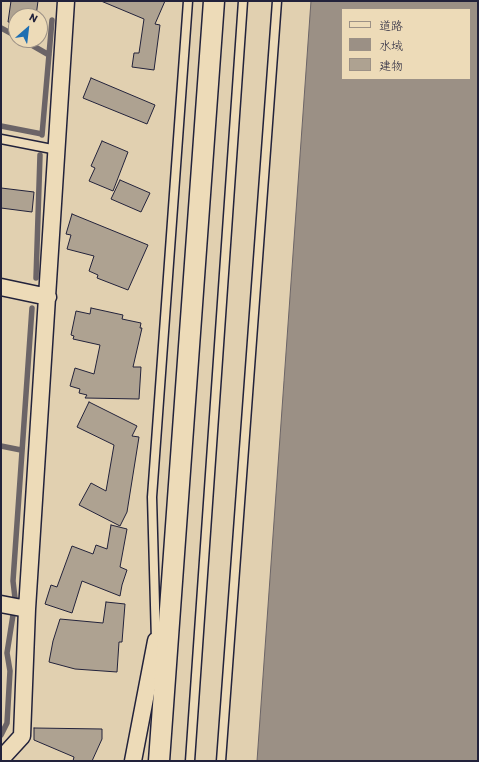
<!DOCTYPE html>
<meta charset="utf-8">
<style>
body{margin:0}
#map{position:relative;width:479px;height:762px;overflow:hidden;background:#e1d0b0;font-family:Itim,"Klee One",sans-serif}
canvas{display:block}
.frame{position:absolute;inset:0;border:2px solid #22223b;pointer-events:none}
.legend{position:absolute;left:341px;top:8px;width:130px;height:72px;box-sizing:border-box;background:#eddbb8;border:1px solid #9c9186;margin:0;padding:5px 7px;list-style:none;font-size:12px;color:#22223b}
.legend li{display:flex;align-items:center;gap:8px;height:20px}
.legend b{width:20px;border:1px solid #9c9186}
.north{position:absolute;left:8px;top:8px;width:40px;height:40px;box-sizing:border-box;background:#eddbb8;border:1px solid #9c9186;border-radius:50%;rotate:28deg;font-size:11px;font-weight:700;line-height:16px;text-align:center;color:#22223b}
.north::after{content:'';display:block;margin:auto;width:14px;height:18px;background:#1f6fb2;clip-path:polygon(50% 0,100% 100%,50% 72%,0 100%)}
</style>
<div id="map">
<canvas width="479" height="762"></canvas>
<div class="frame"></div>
<ul class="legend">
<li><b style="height:5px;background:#eddbb8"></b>道路</li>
<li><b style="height:11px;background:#9b9085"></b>水域</li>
<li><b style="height:11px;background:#aea291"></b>建物</li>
</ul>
<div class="north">N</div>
</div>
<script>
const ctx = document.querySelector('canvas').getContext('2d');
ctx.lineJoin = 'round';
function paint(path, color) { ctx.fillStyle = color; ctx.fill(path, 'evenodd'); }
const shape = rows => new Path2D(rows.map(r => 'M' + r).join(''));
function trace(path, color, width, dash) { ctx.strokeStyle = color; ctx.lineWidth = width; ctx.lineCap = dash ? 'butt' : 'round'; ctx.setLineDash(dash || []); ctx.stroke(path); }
const water = shape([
 [311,1,478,1,478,761,257,761,311,1],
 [342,9,470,9,470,79,342,79,342,9]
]);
const stream = shape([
 [1,28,16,36],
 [23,40,49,55],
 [1,126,42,134],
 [42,135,52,20],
 [36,278,40,155],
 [1,446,21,450],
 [15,598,13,581,32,308],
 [1,735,7,723,10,671,7,653,13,615]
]);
const building = shape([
 [11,1,38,1,36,16,16,16,16,23,8,22,11,1],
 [101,1,165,1,155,24,160,25,154,70,132,67,134,53,139,53,144,19,101,1],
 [91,78,155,105,147,124,83,98,91,78],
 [102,141,128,152,113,191,89,181,95,168,91,166,102,141],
 [120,180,150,193,141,212,111,199,120,180],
 [1,188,34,192,32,212,1,208,1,188],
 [72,214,148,245,128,290,97,278,98,275,89,271,94,256,67,249,71,235,66,234,72,214],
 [91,308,123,315,122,319,141,323,140,328,142,328,133,367,141,367,139,399,85,398,87,395,79,393,80,389,70,386,75,368,94,374,100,345,73,339,74,336,71,335,76,311,90,314,91,308],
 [89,402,137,426,132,436,139,437,127,512,120,526,79,505,91,483,106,491,114,445,77,427,89,402],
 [111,525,127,529,120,567,127,570,122,585,120,596,82,581,72,613,45,604,51,585,57,587,72,546,93,554,96,545,107,549,111,525],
 [106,602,125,604,122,642,119,642,117,672,75,669,49,662,53,641,60,619,103,623,106,602],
 [34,728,102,729,102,739,92,761,73,761,74,757,34,740,34,728]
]);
const service = shape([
 [1,139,57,150],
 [156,641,152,497,188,1],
 [190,761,243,1],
 [221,761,277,1]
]);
const minor = shape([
 [1,287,48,297],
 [1,604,27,609],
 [1,759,22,736,27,609,66,1],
 [133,761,156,641,168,640]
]);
const tertiary = shape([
 [159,761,214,1]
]);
paint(water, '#9b9085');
trace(water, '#6b6467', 1);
trace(stream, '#6b6467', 5.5);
paint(building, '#aea291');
trace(building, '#22223b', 1);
trace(service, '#22223b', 11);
trace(minor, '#22223b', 19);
trace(tertiary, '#22223b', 23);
trace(service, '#eddbb8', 8);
trace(minor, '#eddbb8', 16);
trace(tertiary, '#eddbb8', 20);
</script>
